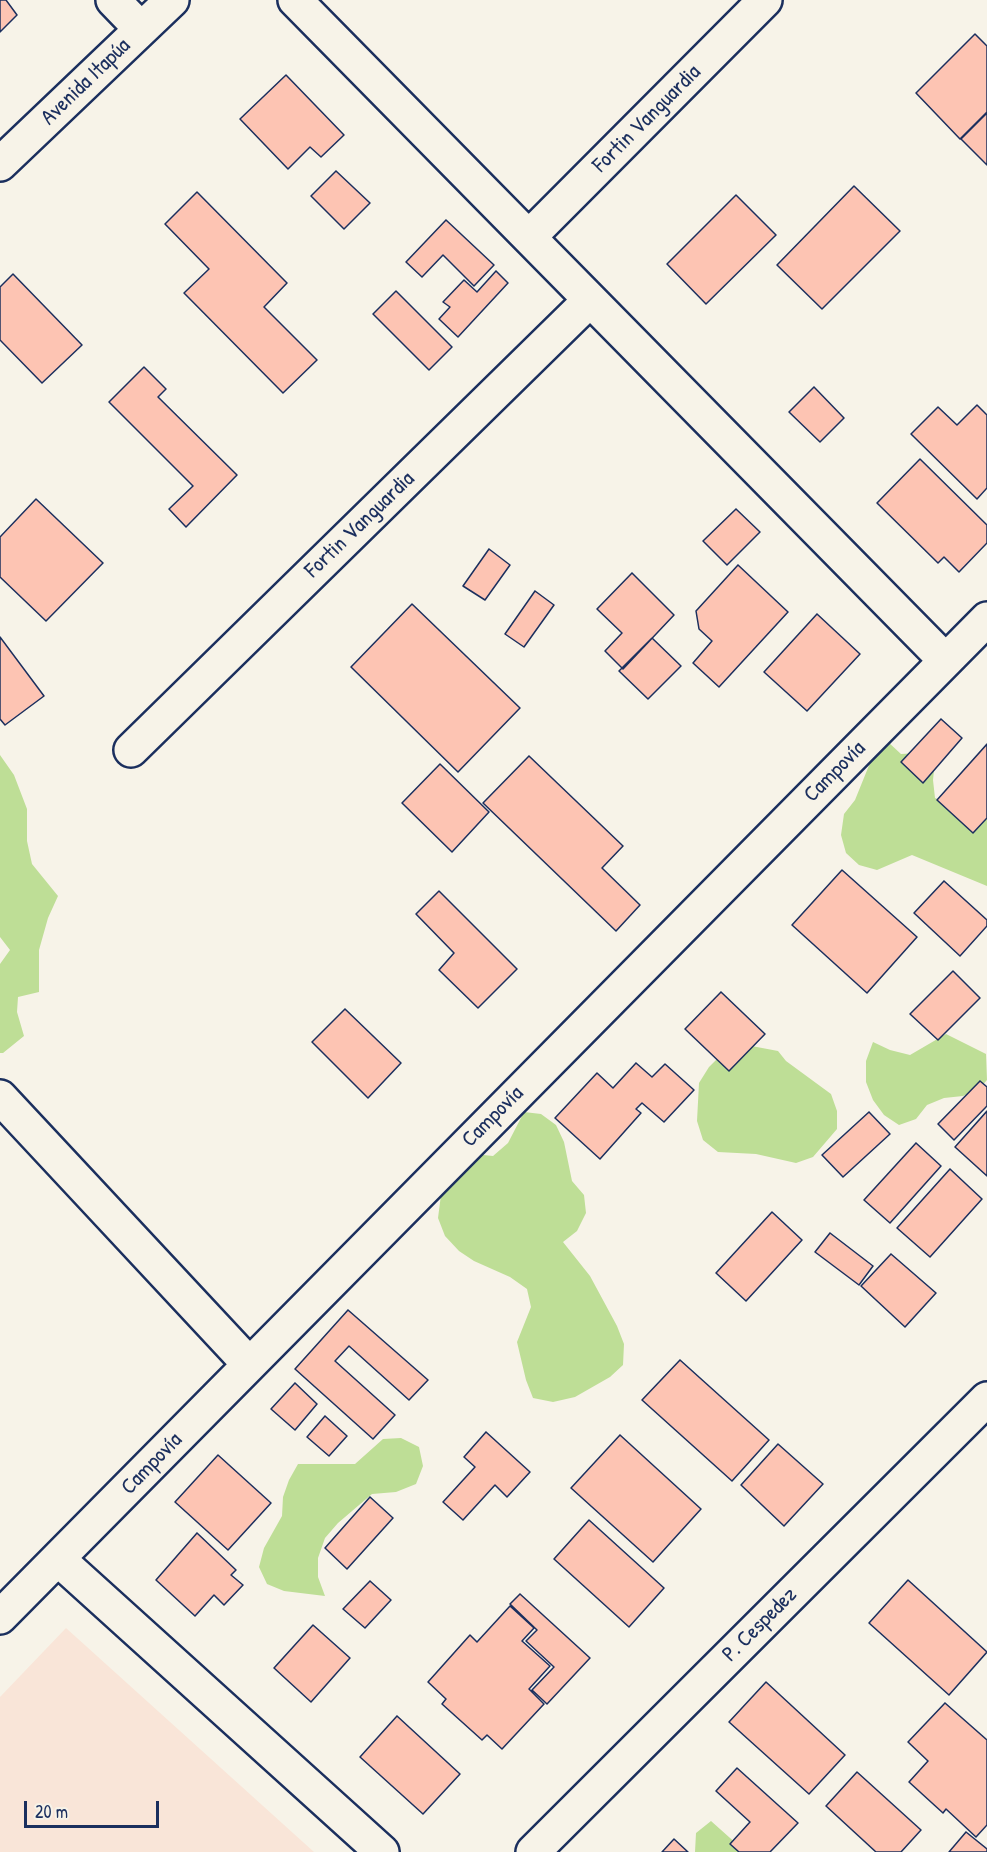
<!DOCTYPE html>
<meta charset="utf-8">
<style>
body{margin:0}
#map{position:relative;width:987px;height:1852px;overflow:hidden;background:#f7f3e8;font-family:"Patrick Hand",sans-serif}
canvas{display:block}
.scale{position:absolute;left:24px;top:1801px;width:135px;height:27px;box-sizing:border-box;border:3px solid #1b2f5e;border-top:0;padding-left:8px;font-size:18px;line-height:21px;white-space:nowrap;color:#1b2f5e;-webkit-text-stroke:4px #f7f3e8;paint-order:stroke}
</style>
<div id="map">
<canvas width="987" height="1852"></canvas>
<div class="scale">20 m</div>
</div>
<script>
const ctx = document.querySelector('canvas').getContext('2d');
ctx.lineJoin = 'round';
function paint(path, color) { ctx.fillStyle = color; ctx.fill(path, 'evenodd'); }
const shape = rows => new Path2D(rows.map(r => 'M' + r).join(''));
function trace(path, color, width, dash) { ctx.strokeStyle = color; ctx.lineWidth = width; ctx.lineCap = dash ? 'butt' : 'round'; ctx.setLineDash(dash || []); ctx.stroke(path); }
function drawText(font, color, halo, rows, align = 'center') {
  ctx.font = font + ' "Patrick Hand",sans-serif'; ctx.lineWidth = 4.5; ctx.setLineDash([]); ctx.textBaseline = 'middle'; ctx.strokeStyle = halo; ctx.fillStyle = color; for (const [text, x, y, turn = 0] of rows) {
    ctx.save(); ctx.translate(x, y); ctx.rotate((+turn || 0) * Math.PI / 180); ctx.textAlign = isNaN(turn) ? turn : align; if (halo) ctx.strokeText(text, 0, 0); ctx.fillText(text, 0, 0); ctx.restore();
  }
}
const built = shape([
 [66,1628,314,1852,0,1852,0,1697]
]);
const green = shape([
 [887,741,901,754,919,753,935,761,933,780,935,798,970,813,987,815,987,886,912,855,877,870,859,865,846,853,841,835,844,814,855,800,872,758],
 [0,755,14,775,27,809,27,841,32,864,58,896,48,918,39,950,39,992,18,997,17,1012,24,1036,3,1053,0,1053,0,964,10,950,0,937],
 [946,1034,986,1054,987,1080,980,1088,963,1096,944,1098,927,1105,916,1119,899,1125,884,1115,873,1100,866,1082,866,1061,873,1042,890,1050,910,1055],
 [741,1044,778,1051,786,1061,831,1094,837,1111,837,1129,813,1157,796,1163,756,1154,718,1152,703,1140,697,1121,699,1083,709,1067,723,1053],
 [524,1112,541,1114,556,1125,564,1142,572,1181,584,1195,586,1213,577,1231,563,1242,590,1276,617,1326,624,1344,623,1365,610,1377,575,1397,553,1402,533,1398,526,1380,517,1342,531,1307,527,1289,510,1277,474,1261,459,1251,445,1236,438,1218,441,1195,456,1160,474,1154,493,1156,508,1143],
 [401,1438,419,1447,423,1466,416,1484,396,1492,372,1494,338,1523,325,1538,318,1558,318,1577,325,1596,284,1591,267,1584,259,1567,264,1548,282,1516,283,1497,289,1480,298,1464,355,1464,383,1439],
 [711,1821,739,1846,748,1852,695,1852,696,1833]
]);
const building = shape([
 [0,0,6,0,17,15,0,32,0,0],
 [975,34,987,46,987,112,960,139,916,93,975,34],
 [286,75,344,135,321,157,310,147,288,169,240,119,286,75],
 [987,113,987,165,961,139,987,113],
 [336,171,370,203,344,229,311,196,336,171],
 [854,186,900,231,822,309,777,265,854,186],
 [197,192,287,283,264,307,317,360,283,393,184,293,209,269,165,224,197,192],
 [736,195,776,235,706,304,667,264,736,195],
 [446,220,494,265,474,286,443,255,422,277,406,262,446,220],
 [496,271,508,283,458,337,439,319,450,307,443,302,464,280,477,292,496,271],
 [13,274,82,345,42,383,0,340,0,287,13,274],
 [396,291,452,347,429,370,373,314,396,291],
 [144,367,166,389,158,397,237,475,186,527,169,509,193,486,109,402,144,367],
 [814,387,844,418,820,442,789,412,814,387],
 [977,405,987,415,987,488,977,499,911,434,938,407,957,425,977,405],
 [920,459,987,525,987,543,959,572,944,557,938,563,877,503,920,459],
 [36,499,103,563,46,621,0,577,0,537,36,499],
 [736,509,760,532,727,565,703,541,736,509],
 [489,549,510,565,485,600,463,586,489,549],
 [738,565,788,612,719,687,693,663,712,641,699,629,696,611,738,565],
 [632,573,674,615,623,669,605,651,622,633,597,609,632,573],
 [535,591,554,605,524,647,505,634,535,591],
 [412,604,520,708,458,772,351,667,412,604],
 [817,614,860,654,807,711,764,672,817,614],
 [0,637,44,696,5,725,0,719,0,637],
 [652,638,681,666,648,699,619,671,652,638],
 [941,719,962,738,923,783,901,762,941,719],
 [987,744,987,818,973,833,937,800,987,744],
 [529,756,623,846,602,868,640,905,616,931,483,803,529,756],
 [440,764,489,812,452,852,402,803,440,764],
 [842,870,917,937,867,993,792,925,842,870],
 [944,881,987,920,987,926,960,956,914,913,944,881],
 [439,891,517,969,478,1008,439,970,454,953,416,914,439,891],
 [953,971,980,998,938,1040,910,1014,953,971],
 [721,992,765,1034,729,1071,685,1029,721,992],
 [345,1009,401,1063,368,1098,312,1042,345,1009],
 [636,1063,652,1077,665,1064,694,1090,664,1122,642,1103,636,1109,641,1113,600,1159,555,1118,597,1073,613,1088,636,1063],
 [980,1081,987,1087,987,1106,954,1140,938,1124,980,1081],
 [987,1111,987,1176,955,1147,987,1111],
 [869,1112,890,1134,843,1177,822,1155,869,1112],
 [916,1143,941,1166,890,1223,864,1200,916,1143],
 [950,1169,982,1199,930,1257,897,1228,950,1169],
 [772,1212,802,1240,746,1301,716,1273,772,1212],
 [830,1233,873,1266,859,1285,815,1252,830,1233],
 [891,1254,936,1293,905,1327,861,1286,891,1254],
 [348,1310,428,1380,409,1400,349,1346,335,1361,395,1415,373,1439,295,1369,348,1310],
 [680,1360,769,1440,732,1481,642,1400,680,1360],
 [295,1383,317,1404,295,1430,271,1409,295,1383],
 [325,1416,347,1436,329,1456,307,1437,325,1416],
 [486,1432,530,1472,507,1497,495,1485,463,1520,443,1502,475,1467,464,1457,486,1432],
 [620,1435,701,1509,653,1562,571,1488,620,1435],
 [778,1444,823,1484,784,1526,741,1485,778,1444],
 [218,1455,271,1503,228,1550,175,1502,218,1455],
 [370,1497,393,1518,347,1569,325,1548,370,1497],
 [589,1520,664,1588,629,1627,554,1559,589,1520],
 [197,1533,236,1570,231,1575,243,1585,224,1605,214,1595,195,1616,156,1580,197,1533],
 [908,1580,987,1652,949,1695,869,1623,908,1580],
 [370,1581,391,1600,365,1628,343,1609,370,1581],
 [520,1594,590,1658,547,1704,532,1690,554,1667,526,1641,537,1630,510,1604,520,1594],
 [510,1606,534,1628,522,1641,550,1666,529,1689,544,1704,502,1749,487,1735,482,1740,442,1704,446,1699,428,1682,470,1635,477,1642,510,1606],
 [313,1625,350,1658,311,1702,274,1668,313,1625],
 [766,1682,845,1755,809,1794,729,1722,766,1682],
 [945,1703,987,1740,987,1825,976,1837,946,1809,943,1813,909,1782,928,1761,908,1742,945,1703],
 [397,1716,460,1774,423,1814,360,1757,397,1716],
 [737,1768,798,1823,770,1852,739,1852,730,1844,750,1822,716,1791,737,1768],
 [857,1772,921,1830,901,1852,876,1852,826,1806,857,1772],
 [966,1832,987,1849,987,1852,949,1852,966,1832],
 [674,1839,688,1852,662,1852,674,1839]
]);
const street = shape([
 [113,0,141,29],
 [295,0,945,660],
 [0,164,172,0],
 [529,237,765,0],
 [131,750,590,300],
 [0,1097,249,1364],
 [58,1559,382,1852],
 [0,1617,987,619],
 [533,1852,987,1399]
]);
const streetNames = [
 ["Avenida Itapúa",86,82,-44],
 ["Fortin Vanguardia",647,119,-45],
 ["Fortin Vanguardia",360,525,-44],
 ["Campovía",835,772,-45],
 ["Campovía",493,1117,-45],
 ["Campovía",152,1464,-46],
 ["P. Cespedez",760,1625,-45]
];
paint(built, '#f9e5d8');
paint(green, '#bede96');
paint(building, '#fdc4b3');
trace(building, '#1b2f5e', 1.5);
trace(street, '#1b2f5e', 38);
trace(street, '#f7f3e8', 33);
drawText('22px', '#1b2f5e', '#f7f3e8', streetNames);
</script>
